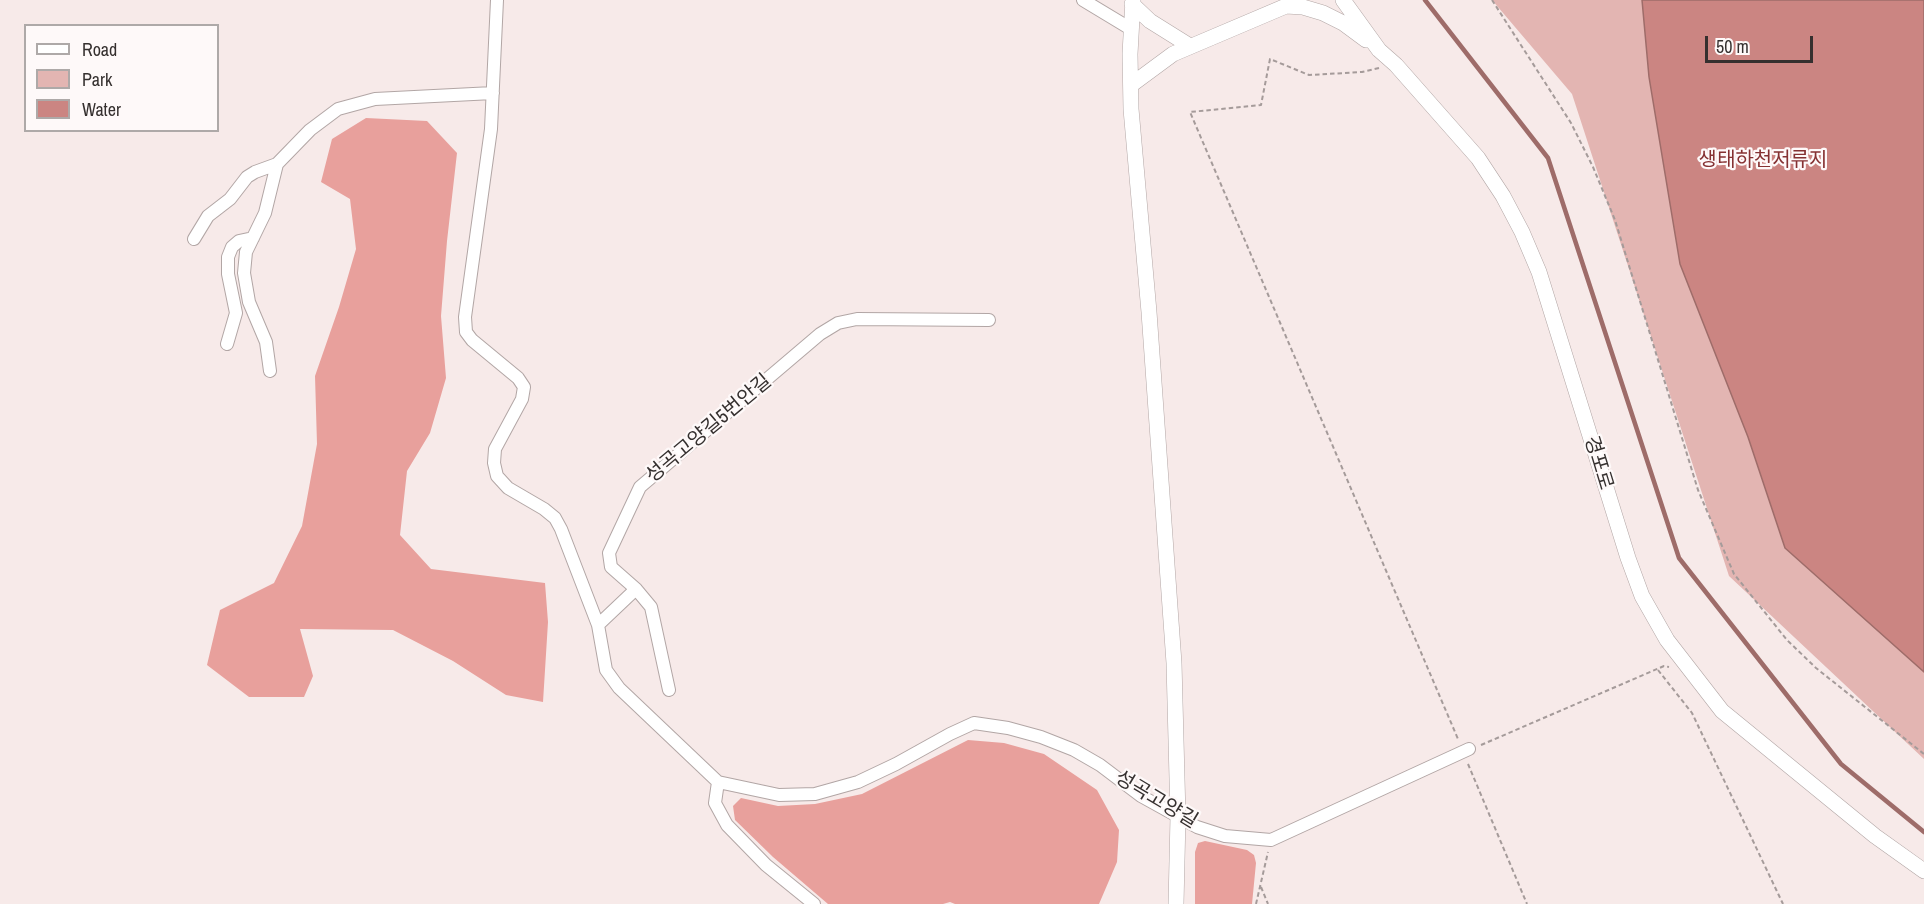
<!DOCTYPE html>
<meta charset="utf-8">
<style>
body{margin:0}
#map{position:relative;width:1924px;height:904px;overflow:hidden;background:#f7eae9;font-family:"Archivo Narrow",sans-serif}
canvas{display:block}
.legend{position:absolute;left:24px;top:24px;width:195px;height:108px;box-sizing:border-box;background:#fef9f9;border:2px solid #aea9a8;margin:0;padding:8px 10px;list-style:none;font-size:18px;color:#35302f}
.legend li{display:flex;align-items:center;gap:12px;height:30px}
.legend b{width:30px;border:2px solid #aea9a8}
.scale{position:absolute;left:1705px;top:36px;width:108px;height:27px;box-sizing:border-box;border:3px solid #35302f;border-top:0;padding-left:8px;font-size:18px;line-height:21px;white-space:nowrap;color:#35302f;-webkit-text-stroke:4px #fef9f9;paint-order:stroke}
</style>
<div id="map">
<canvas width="1924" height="904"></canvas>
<ul class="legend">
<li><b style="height:8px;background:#fff"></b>Road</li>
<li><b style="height:16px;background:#e3b5b2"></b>Park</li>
<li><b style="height:16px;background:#cb8582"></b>Water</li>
</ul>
<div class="scale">50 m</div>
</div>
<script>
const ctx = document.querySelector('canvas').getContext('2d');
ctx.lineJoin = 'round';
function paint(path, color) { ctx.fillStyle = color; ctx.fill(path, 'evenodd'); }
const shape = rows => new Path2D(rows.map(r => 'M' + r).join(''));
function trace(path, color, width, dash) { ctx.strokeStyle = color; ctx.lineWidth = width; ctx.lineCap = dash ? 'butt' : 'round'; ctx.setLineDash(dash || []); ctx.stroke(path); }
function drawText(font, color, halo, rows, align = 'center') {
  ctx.font = font + ' "Archivo Narrow","Noto Sans KR",sans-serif'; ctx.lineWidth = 4.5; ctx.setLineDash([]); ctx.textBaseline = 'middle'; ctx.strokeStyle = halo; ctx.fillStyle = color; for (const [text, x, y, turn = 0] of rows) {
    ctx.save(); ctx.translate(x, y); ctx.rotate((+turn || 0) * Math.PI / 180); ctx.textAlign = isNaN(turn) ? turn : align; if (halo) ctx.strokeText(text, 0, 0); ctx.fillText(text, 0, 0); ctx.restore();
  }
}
const green = shape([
 [1492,0,1924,0,1924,759,1729,576,1572,94]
]);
const forest = shape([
 [366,118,427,121,457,153,447,241,441,316,446,378,430,433,407,471,400,535,431,569,545,583,548,622,543,702,506,695,453,661,393,630,300,629,313,676,304,697,249,697,207,665,220,610,274,583,302,526,317,444,315,376,339,307,356,249,350,199,321,182,332,139],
 [968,740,1004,743,1044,754,1097,790,1119,830,1117,862,1099,904,955,904,950,902,943,904,828,904,773,857,735,820,733,806,741,798,778,806,815,804,862,794],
 [1205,841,1247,850,1254,855,1256,863,1252,904,1195,904,1195,852,1198,843]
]);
const water = shape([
 [1642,0,1924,0,1924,672,1785,548,1748,437,1680,264,1649,77,1642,0]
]);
const stream = shape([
 [1425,0,1548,158,1679,558,1841,764,1924,832]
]);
const path = shape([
 [1492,0,1571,123,1593,167,1615,220,1698,490,1734,574,1787,640,1816,668,1924,754],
 [1379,68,1362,72,1309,75,1270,59,1261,105,1190,112,1458,739],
 [1658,670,1692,713,1783,904],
 [1481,745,1664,666,1669,667],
 [1468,764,1527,904],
 [1261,887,1268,904],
 [1256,904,1268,852]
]);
const minor = shape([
 [497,0,491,129,465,317,466,332,472,340,518,378,524,387,522,399,495,449,494,463,497,476,508,488,544,509,555,518,561,529,598,625,606,670,619,688,718,782,715,803,727,825,766,865,814,904],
 [1083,0,1131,29],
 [194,239,208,216,230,199,247,177,255,172,277,164],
 [227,344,236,313,228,274,228,257,232,247,239,241,253,238],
 [270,371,266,342,249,302,244,273,246,252,265,213,277,164,310,130,338,109,375,99,493,93],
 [598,625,636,589],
 [669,690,651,607,636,589,611,567,609,553,640,487,820,334,838,323,857,319,989,320],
 [718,782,779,795,815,794,858,782,896,764,950,734,974,723,1008,728,1041,737,1074,750,1100,765,1141,796,1197,827,1225,836,1271,840,1469,749]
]);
const tertiary = shape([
 [1133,0,1130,54,1131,109,1149,312,1174,663,1178,817,1176,904],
 [1343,0,1379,50,1396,65,1478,158,1503,196,1522,232,1539,272,1628,558,1642,596,1667,640,1722,711,1875,836,1924,871],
 [1132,4,1150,21,1190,46],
 [1131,85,1173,54,1286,6,1303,7,1323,13,1343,23,1366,40]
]);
const parkNames = [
 ["생태하천저류지",1763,161]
];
const streetNames = [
 ["성곡고양길5번안길",709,429,-40],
 ["경포로",1598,463,73],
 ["성곡고양길",1156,800,31]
];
paint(green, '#e3b5b2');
paint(forest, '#e8a09c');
paint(water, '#cb8582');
trace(water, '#9e6c69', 1.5);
trace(stream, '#9e6c69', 4.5);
trace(minor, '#b2a6a5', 14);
trace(tertiary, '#b2a6a5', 16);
trace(path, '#a59b9a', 2, [4.5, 3]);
trace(minor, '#fff', 12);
trace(tertiary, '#fff', 15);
drawText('20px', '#853132', '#fef9f9', parkNames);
drawText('20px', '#35302f', '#fef9f9', streetNames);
</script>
